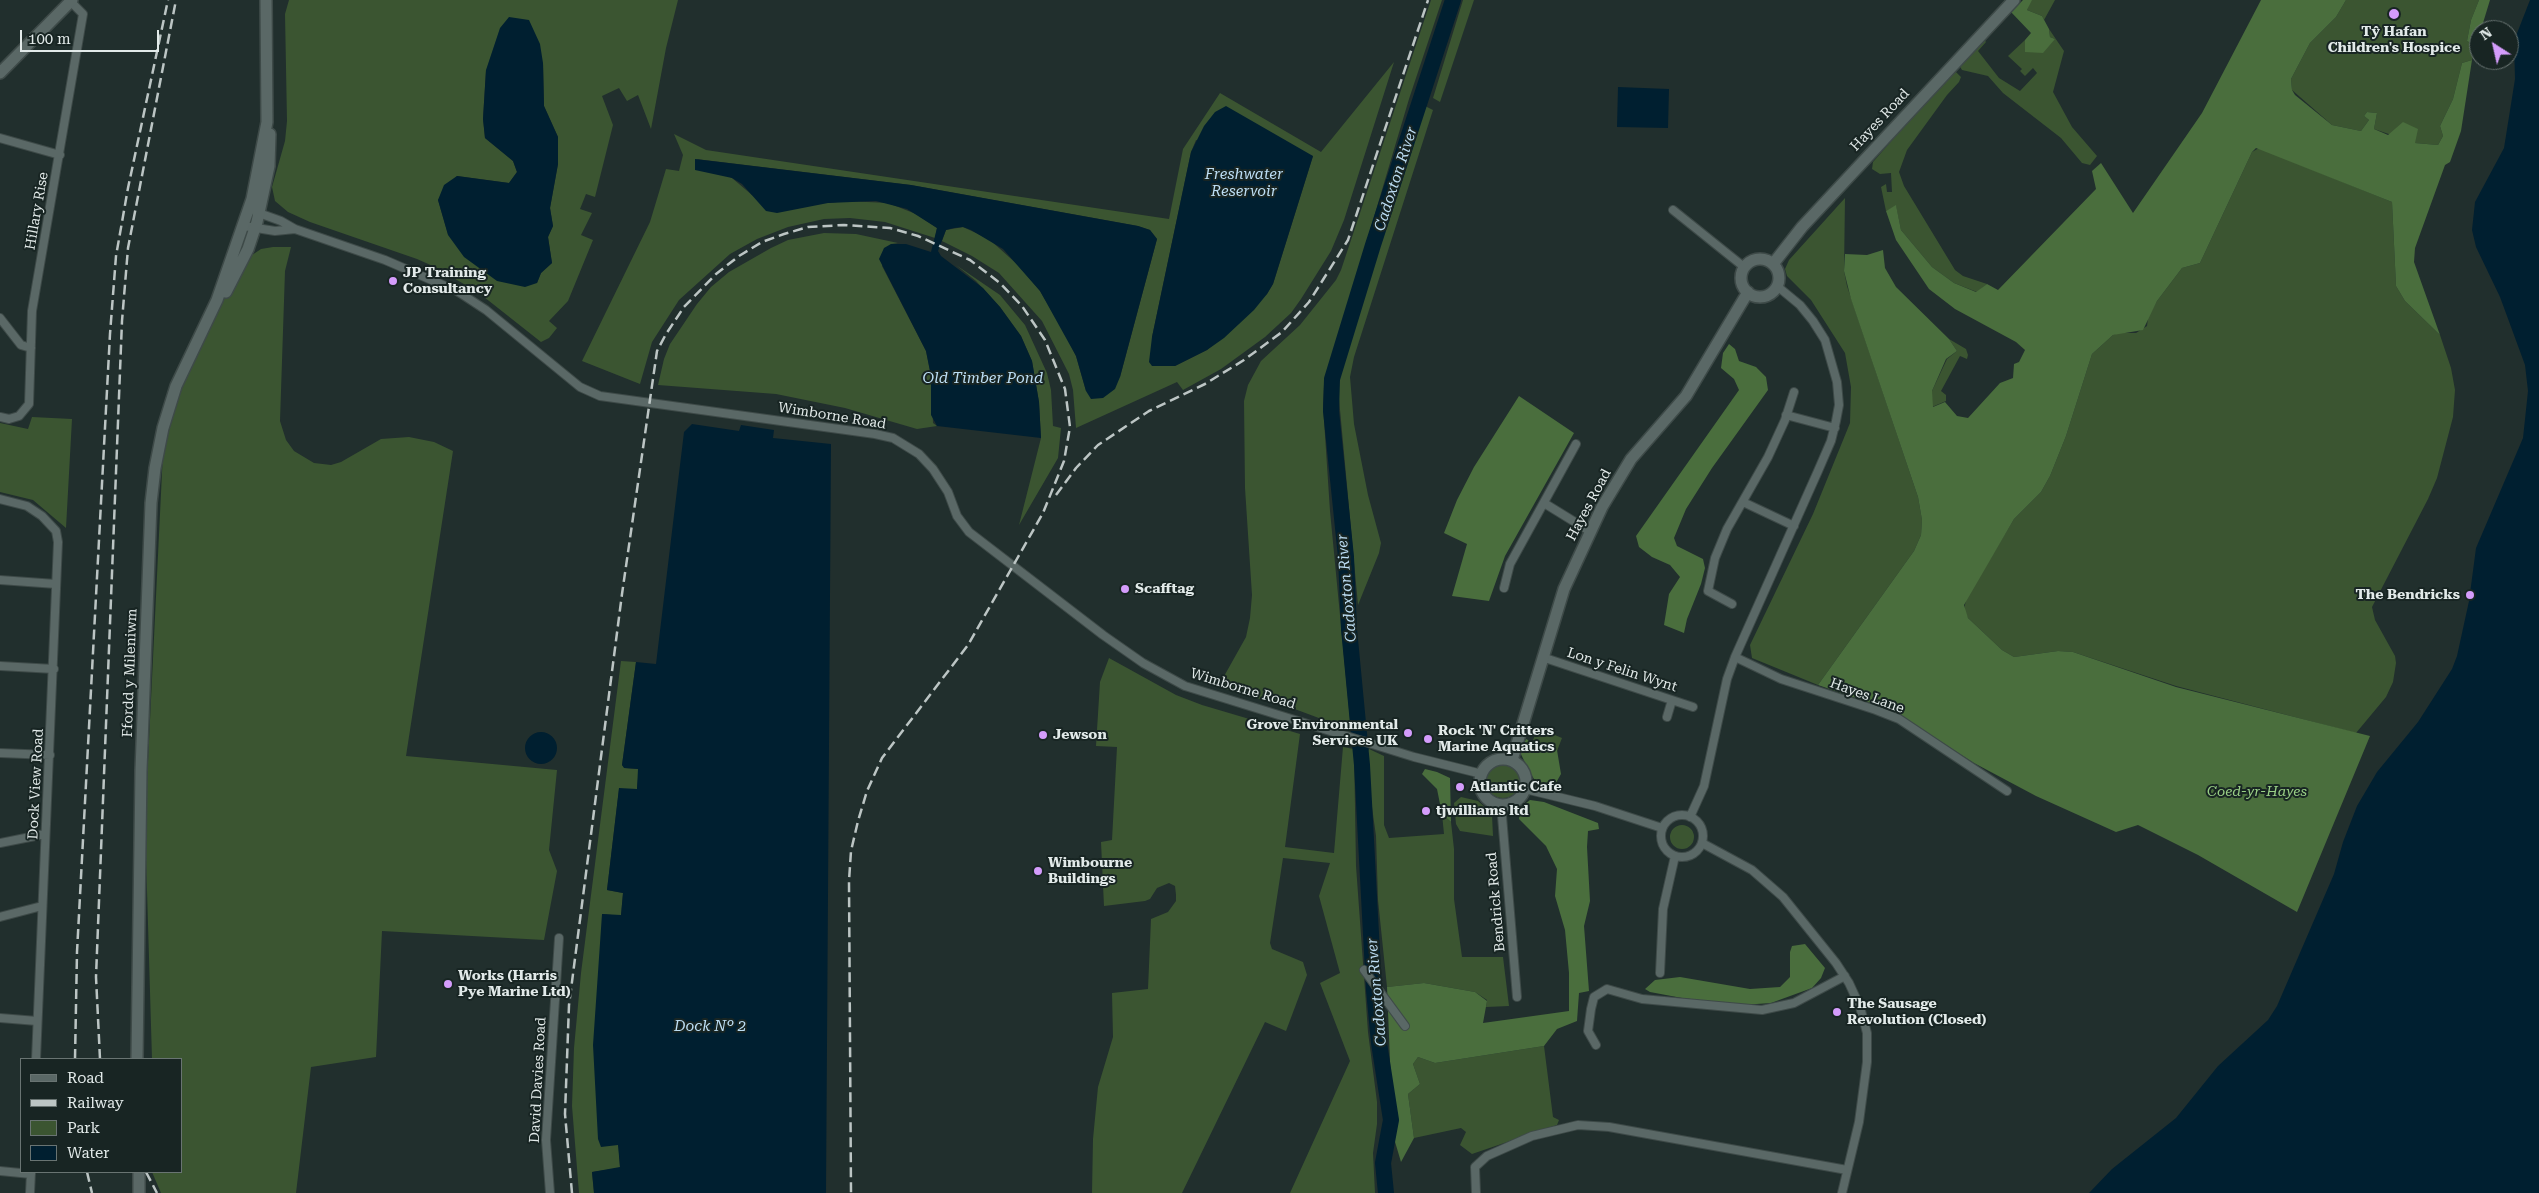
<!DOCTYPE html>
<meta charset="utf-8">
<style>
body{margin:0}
#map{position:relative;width:2539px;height:1193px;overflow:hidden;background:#212f2d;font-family:"Roboto Serif",serif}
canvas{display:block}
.legend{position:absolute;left:20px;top:1058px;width:162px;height:115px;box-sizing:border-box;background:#182523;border:1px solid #697472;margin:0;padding:6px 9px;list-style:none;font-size:15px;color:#e2eae9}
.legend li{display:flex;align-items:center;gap:10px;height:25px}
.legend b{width:25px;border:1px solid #697472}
.north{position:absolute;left:2469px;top:20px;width:50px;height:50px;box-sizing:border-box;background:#182523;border:1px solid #697472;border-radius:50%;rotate:325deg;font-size:14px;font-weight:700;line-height:20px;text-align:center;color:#e2eae9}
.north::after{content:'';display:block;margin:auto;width:18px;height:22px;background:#d49cfb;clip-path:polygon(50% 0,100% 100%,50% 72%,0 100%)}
.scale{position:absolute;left:20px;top:30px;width:139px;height:22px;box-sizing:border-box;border:2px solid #e2eae9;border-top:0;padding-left:6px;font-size:15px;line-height:18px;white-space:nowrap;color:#e2eae9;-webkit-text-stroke:4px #182523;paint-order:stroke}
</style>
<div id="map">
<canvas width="2539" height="1193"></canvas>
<ul class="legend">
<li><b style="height:6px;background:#5a6866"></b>Road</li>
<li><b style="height:6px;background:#bcc5c4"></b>Railway</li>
<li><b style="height:14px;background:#3b5531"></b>Park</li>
<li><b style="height:14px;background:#001f30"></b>Water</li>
</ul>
<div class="north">N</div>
<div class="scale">100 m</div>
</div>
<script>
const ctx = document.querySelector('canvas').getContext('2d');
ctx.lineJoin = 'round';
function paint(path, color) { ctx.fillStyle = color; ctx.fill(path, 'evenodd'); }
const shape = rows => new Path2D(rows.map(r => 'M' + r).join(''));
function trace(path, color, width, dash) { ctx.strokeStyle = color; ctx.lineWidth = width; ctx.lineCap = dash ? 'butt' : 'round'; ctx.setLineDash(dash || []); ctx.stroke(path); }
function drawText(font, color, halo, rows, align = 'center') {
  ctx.font = font + ' "Roboto Serif",serif'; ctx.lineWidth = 4; ctx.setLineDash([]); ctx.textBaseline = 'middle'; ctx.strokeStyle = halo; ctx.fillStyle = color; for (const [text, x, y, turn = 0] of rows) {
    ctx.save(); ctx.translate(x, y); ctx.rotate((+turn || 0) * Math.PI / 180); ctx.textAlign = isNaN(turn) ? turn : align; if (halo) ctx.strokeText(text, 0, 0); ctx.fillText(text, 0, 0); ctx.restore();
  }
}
const green = shape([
 [289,0,678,0,666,48,651,129,638,95,627,101,619,88,602,96,613,125,595,197,586,194,580,209,592,213,581,235,593,240,568,301,549,321,557,328,549,338,541,342,479,293,435,267,417,259,310,222,288,212,275,201,272,187,285,141,287,121,285,14],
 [543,63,544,106,558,137,558,164,550,208,553,226,548,237,552,263,541,273,537,283,448,234,438,200,457,176,509,183,517,172,513,161,485,138,483,119,486,70],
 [1431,0,1442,0,1409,99,1324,385,1323,405,1330,511,1351,730,1292,708,1218,687,1246,637,1250,618,1252,595,1245,488,1244,401,1248,385,1261,361,1300,325,1336,280,1341,270],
 [1463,0,1474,0,1440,102,1433,98],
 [2031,0,2055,0,2044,20,2042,16,2027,10],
 [2346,0,2479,0,2471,20,2467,41,2476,46,2472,60,2462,63,2453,99,2440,126,2443,136,2438,145,2415,143,2374,129,2377,113,2367,112,2364,116,2369,120,2361,131,2332,125,2292,90,2291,79,2310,43,2336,17],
 [2049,29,2064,51,2053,92,2072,127,2097,156,2090,165,2082,163,2061,138,2003,93,1988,76,1962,70,1959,65,1984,39,1986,42,1978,51,1999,78,2020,91,2037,73,2033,68,2025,76,2020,71,2022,69,2008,56,2025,40,2026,52,2055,39,2050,37],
 [1394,62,1344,220,1331,251,1301,299,1291,313,1265,337,1221,369,1183,390,1177,382,1076,428,1073,390,1069,374,1042,321,999,273,972,256,942,241,946,230,963,227,989,239,1019,266,1040,291,1065,333,1076,356,1086,391,1120,377,1157,239,1150,230,1138,226,911,185,696,159,732,178,752,195,828,203,847,201,888,203,916,214,937,228,935,238,885,222,850,218,824,219,788,227,757,239,730,254,679,300,652,342,640,384,582,361,650,222,666,169,679,171,683,155,674,134,706,150,1169,219,1183,149,1220,93,1321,152],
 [1196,140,1313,156,1273,284,1267,294,1207,350,1175,366,1152,337,1191,152],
 [1954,70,1961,77,1959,82,1947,95,1907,150,1899,172,1904,186,1955,270,1963,276,1987,284,1977,292,1954,283,1932,267,1901,230,1896,206,1886,211,1881,187,1886,184,1887,192,1892,192,1891,173,1880,174,1872,169,1873,162,1893,139,1892,137],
 [1425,106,1433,110,1354,357,1350,377,1354,424,1368,495,1381,543,1379,553,1358,605,1338,388,1342,364],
 [2259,148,2392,202,2396,286,2405,301,2440,335,2451,368,2455,390,2453,417,2437,478,2428,499,2372,607,2375,620,2395,656,2396,663,2393,682,2386,697,2356,733,2176,686,2073,652,2058,651,2014,657,2002,650,1968,618,1964,611,1966,599,2014,519,2041,492,2050,476,2066,436,2092,354,2113,335,2119,333,2136,333,2147,326,2148,318,2157,301,2182,268,2200,263,2252,152],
 [1845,198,1844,271,1847,286,1918,497,1922,520,1921,535,1914,551,1818,685,1752,658,1750,645,1813,514,1850,423,1851,387,1845,353,1811,300,1787,276,1785,269,1789,260],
 [824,233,856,234,898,243,891,244,882,266,926,351,931,376,933,423,937,426,917,429,845,408,776,394,658,385,664,359,670,344,697,304,711,287,729,272,771,248,788,240],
 [273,247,291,247,285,271,280,421,286,440,294,451,314,463,331,465,341,462,381,439,409,437,434,442,453,451,406,756,557,770,549,850,557,871,544,940,382,931,376,1057,311,1067,296,1193,161,1193,152,1172,181,1172,181,1059,152,1059,145,823,163,452,180,391,234,278,252,255,261,249],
 [956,265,1000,295,1025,325,1047,373,1051,390,1053,426,1061,428,1058,458,1019,525,1041,438,1039,402,1032,361,1021,336,1000,307,976,281],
 [1949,339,1966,349,1968,355,1967,359,1960,356,1941,391,1946,395,1946,401,1932,407,1932,391,1947,359,1957,351],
 [32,417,72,419,66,528,33,500,0,492,0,423,28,429],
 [1109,658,1176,695,1202,705,1300,734,1285,847,1334,853,1343,747,1354,749,1356,866,1368,1032,1377,1102,1377,1124,1373,1153,1375,1193,1290,1193,1350,1061,1320,983,1340,973,1319,896,1330,863,1283,858,1270,943,1272,949,1303,962,1307,975,1286,1031,1265,1022,1182,1193,1092,1193,1093,1139,1098,1087,1113,1037,1112,993,1148,989,1151,919,1168,912,1176,901,1176,895,1175,886,1169,883,1157,888,1150,899,1145,901,1104,906,1101,842,1112,840,1117,747,1096,746,1100,682],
 [621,661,636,662,622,765,625,768,639,769,637,789,619,789,607,890,623,893,621,916,603,914,620,1168,592,1172,594,1193,579,1193,572,1106,574,1048,581,973],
 [1538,728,1562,738,1557,751,1533,740],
 [1369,749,1384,756,1384,825,1389,838,1444,834,1442,814,1451,822,1454,849,1454,899,1462,957,1503,957,1509,1006,1486,1007,1487,1000,1475,992,1424,983,1387,987,1378,900,1376,836,1365,757],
 '1486 781a17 17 0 1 1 34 0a17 17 0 1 1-34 0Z',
 [1461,797,1478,801,1488,810,1492,815,1493,836,1460,831,1456,824,1454,803],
 '1670 837a12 12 0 1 1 24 0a12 12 0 1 1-24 0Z',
 [1544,1046,1553,1117,1559,1120,1557,1125,1472,1154,1460,1145,1466,1132,1461,1128,1414,1138,1408,1094,1420,1084,1413,1064,1418,1057,1435,1063]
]);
const forest = shape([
 [2023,0,2032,0,2027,10,2042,16,2049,29,2050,37,2055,39,2043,53,2025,52,2025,40,2031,33,2011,12],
 [2261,0,2346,0,2336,17,2310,43,2291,79,2292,90,2295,95,2332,125,2361,131,2369,120,2364,116,2367,112,2377,113,2374,129,2388,135,2403,122,2418,129,2415,143,2438,145,2443,136,2440,126,2453,99,2462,63,2472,60,2461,131,2450,162,2445,165,2415,248,2414,262,2440,335,2405,301,2396,286,2392,202,2256,148,2252,152,2200,263,2182,268,2157,301,2143,330,2113,335,2092,354,2066,436,2050,476,2041,492,2014,519,1964,605,1968,618,2002,650,2014,657,2058,651,2073,652,2176,687,2370,736,2297,912,2198,855,2138,825,2116,832,2036,796,1974,763,1893,711,1818,685,1914,551,1921,535,1922,520,1918,497,1851,299,1844,271,1845,254,1867,255,1883,250,1885,268,1896,287,1949,339,1957,351,1946,359,1932,391,1933,407,1945,402,1957,416,1968,418,2000,383,2013,378,2014,364,2019,362,2025,350,2016,342,1955,309,1929,289,1896,240,1886,211,1896,205,1901,230,1932,267,1954,283,1976,292,1987,284,1998,290,2096,189,2092,171,2101,163,2133,213,2202,113],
 [2479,0,2490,0,2476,46,2467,41,2471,20],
 [1729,344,1735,349,1739,361,1756,367,1766,377,1768,390,1712,468,1686,509,1674,538,1677,546,1703,559,1705,568,1701,584,1687,619,1684,633,1664,625,1669,594,1680,577,1670,565,1652,557,1639,547,1636,536,1739,390,1734,379,1721,368,1723,353],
 [1519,396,1574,433,1505,556,1489,601,1452,596,1467,544,1444,533,1457,500,1474,467],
 [1526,739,1548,750,1557,750,1561,774,1553,788,1537,784,1528,769,1520,752],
 [1425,769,1437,772,1450,778,1451,822,1442,814,1437,789,1422,774],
 [1530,800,1544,802,1598,823,1599,829,1588,831,1587,847,1590,901,1584,926,1589,991,1579,993,1577,1021,1557,1029,1544,1046,1435,1063,1418,1057,1413,1064,1420,1084,1408,1094,1414,1138,1401,1162,1393,1135,1387,987,1424,983,1475,992,1487,1001,1483,1023,1569,1011,1569,973,1565,930,1555,896,1557,869,1546,846,1519,819,1520,808],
 [1805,944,1825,968,1821,978,1812,988,1771,1003,1742,1005,1682,998,1650,992,1645,989,1655,980,1680,977,1750,989,1780,987,1790,977,1790,952,1792,946]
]);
const water = shape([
 [2530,0,2539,0,2539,1193,2089,1193,2112,1169,2176,1118,2218,1066,2268,1020,2277,1006,2334,874,2343,842,2357,806,2377,772,2418,722,2452,669,2457,656,2469,601,2476,548,2523,438,2528,391,2525,365,2500,297,2476,247,2472,230,2475,202,2504,148,2515,79,2514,41],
 [509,17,529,20,540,44,543,63,544,106,558,137,558,164,550,208,553,226,548,237,552,263,541,273,537,283,525,287,497,281,464,257,448,235,438,200,444,185,457,176,509,183,517,172,513,161,485,138,483,119,486,70,500,28],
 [1618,87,1669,89,1668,128,1617,127],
 [1226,106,1313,156,1273,284,1267,294,1254,310,1224,338,1207,350,1175,366,1152,366,1149,362,1152,337,1191,152,1204,126,1215,112],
 [695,159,911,185,1138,226,1150,230,1157,239,1120,377,1115,389,1103,398,1091,399,1086,391,1076,356,1040,291,1003,249,971,230,963,227,954,228,946,230,938,251,941,256,983,288,1000,307,1021,336,1032,361,1039,402,1041,438,937,426,931,415,931,376,926,351,879,259,884,248,891,244,906,244,931,252,937,228,907,209,876,201,828,203,777,213,766,211,742,184,732,178,695,170],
 [692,424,739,431,741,425,774,430,773,438,831,444,826,1193,594,1193,592,1172,620,1167,618,1145,601,1147,598,1139,593,1045,602,914,621,915,623,893,607,890,619,788,637,789,638,769,624,768,622,765,636,662,656,664,684,432],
 '525 748a16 16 0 1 1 32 0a16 16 0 1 1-32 0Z'
]);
const river = shape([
 [1386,1193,1383,1163,1391,1120,1379,1043,1374,990,1362,765,1349,629,1346,557,1331,411,1332,379,1373,245,1453,0]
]);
const street = shape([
 [0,138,60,155],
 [1673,210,1744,267],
 [256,212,281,221,295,229,385,260,457,291,486,310,580,387,600,396,875,434,893,438,919,454,933,469,948,492,957,516,969,532,1103,635,1143,663,1185,686,1414,757,1482,774],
 [244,226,275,231,295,229],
 [0,318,21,345,31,348],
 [1786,415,1835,428],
 [0,417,9,419,19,416,29,404,32,311,83,14,71,2],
 [0,499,27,506,42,516,56,531,58,542,36,1059],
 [1743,502,1794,526],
 [1544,503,1591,532],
 [0,580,56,584],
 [1504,588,1510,564,1576,444],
 [1732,604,1708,591,1715,558,1727,529,1768,457,1785,420,1794,392],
 [1542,657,1693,707],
 [1735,657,1781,679,1876,710,1899,719,2007,791],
 [0,666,54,669],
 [1667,717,1672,700],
 [0,753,50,755],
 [1525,789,1595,806,1662,828],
 [1501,804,1517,997],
 '1661 836a21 21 0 1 1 42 0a21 21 0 1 1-42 0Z',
 [1690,817,1704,786,1727,679,1735,657,1818,471,1831,441,1836,421,1839,405,1837,382,1825,340,1813,321,1800,305,1777,286],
 [0,843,45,834],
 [1702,843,1752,870,1783,897,1836,963,1849,983,1860,1007,1867,1033,1867,1062,1859,1122,1842,1193],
 [0,917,42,906],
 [1364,970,1405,1026],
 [1660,973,1663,909,1675,856],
 [0,1018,37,1021],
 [1596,1045,1588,1031,1591,1009,1594,997,1607,989,1642,999,1762,1010,1794,1003,1845,976],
 [0,1171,31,1174],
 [30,1193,31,1172],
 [550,1193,546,1140,559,938],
 [1476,1193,1475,1167,1487,1156,1532,1136,1578,1125,1609,1127,1847,1170]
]);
const secondary = shape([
 [0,73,72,0],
 '1741 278a19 19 0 1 1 38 0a19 19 0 1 1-38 0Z',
 [1773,264,1802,227,2014,0],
 [226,292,248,249,257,222,269,166,270,134],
 '1480 782a23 23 0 1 1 46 0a23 23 0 1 1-46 0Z',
 [1512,760,1564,589,1602,507,1631,459,1686,396,1748,292],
 [137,1059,141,770,151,503,155,468,163,428,176,386,217,300,252,199,267,122,266,0],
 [139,1172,139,1193]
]);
const rail = shape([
 [1056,495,1076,468,1098,445,1149,411,1205,384,1244,360,1282,332,1309,302,1348,240,1428,0],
 [75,1059,77,952,110,334,116,256,128,188,168,0],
 [100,1059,96,977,122,321,128,248,176,0],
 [87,1172,92,1193],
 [146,1172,157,1193],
 [572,1193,565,1114,569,1005,622,594,657,351,666,334,684,307,716,274,739,256,762,242,784,234,808,227,844,225,890,228,918,236,970,260,1000,283,1022,306,1045,340,1065,389,1070,427,1064,461,1043,513,968,645,882,758,867,791,858,821,851,851,849,881,851,1193]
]);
const markers = [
 [2394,14,6,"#d49cfb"],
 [393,281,5,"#d49cfb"],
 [1125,589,5,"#d49cfb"],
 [2470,595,5,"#d49cfb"],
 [1408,733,5,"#d49cfb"],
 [1043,735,5,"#d49cfb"],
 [1428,739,5,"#d49cfb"],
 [1460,787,5,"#d49cfb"],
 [1426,811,5,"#d49cfb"],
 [1038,871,5,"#d49cfb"],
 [448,984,5,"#d49cfb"],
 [1837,1012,5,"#d49cfb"]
];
const poiNames = [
 ["Tŷ Hafan",2394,32,"center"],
 ["Children's Hospice",2394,48,"center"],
 ["JP Training",403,273],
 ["Consultancy",403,289],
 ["Scafftag",1135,589],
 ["The Bendricks",2460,595,"right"],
 ["Grove Environmental",1398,725,"right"],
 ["Services UK",1398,741,"right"],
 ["Rock 'N' Critters",1438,731],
 ["Marine Aquatics",1438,747],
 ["Jewson",1053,735],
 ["Atlantic Cafe",1470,787],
 ["tjwilliams ltd",1436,811],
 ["Wimbourne",1048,863],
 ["Buildings",1048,879],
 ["Works (Harris",458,976],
 ["Pye Marine Ltd)",458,992],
 ["The Sausage",1847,1004],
 ["Revolution (Closed)",1847,1020]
];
const streetNames = [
 ["Hayes Road",1880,120,-47],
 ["Hillary Rise",37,211,-80],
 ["Wimborne Road",832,416,9],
 ["Hayes Road",1589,505,-62],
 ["Lon y Felin Wynt",1622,670,18],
 ["Ffordd y Mileniwm",130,673,-88],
 ["Wimborne Road",1243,689,17],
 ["Hayes Lane",1867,696,20],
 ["Dock View Road",36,784,-87],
 ["Bendrick Road",1496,902,-95],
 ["David Davies Road",538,1080,-87]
];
const parkNames = [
 ["Coed-yr-Hayes",2257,792]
];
const waterNames = [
 ["Freshwater",1244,175],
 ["Reservoir",1244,192],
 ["Cadoxton River",1396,179,-72],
 ["Old Timber Pond",983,379],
 ["Cadoxton River",1347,588,-95],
 ["Cadoxton River",1377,992,-95],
 ["Dock Nº 2",710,1027]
];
paint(green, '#3b5531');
paint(forest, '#4a6e3d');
paint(water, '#001f30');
trace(river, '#001f30', 16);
trace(street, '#3e4a48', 10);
trace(secondary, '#3e4a48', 14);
trace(street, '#5a6866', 8);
trace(secondary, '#5a6866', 11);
trace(rail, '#bcc5c4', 2.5, [10, 5]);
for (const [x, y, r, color] of markers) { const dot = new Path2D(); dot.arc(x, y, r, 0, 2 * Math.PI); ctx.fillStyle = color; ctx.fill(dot); trace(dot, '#182523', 2); }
drawText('bold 14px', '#e2eae9', '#182523', poiNames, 'left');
drawText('14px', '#e2eae9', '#182523', streetNames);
drawText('italic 14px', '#9ad086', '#182523', parkNames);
drawText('italic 15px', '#bddef4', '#182523', waterNames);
</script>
